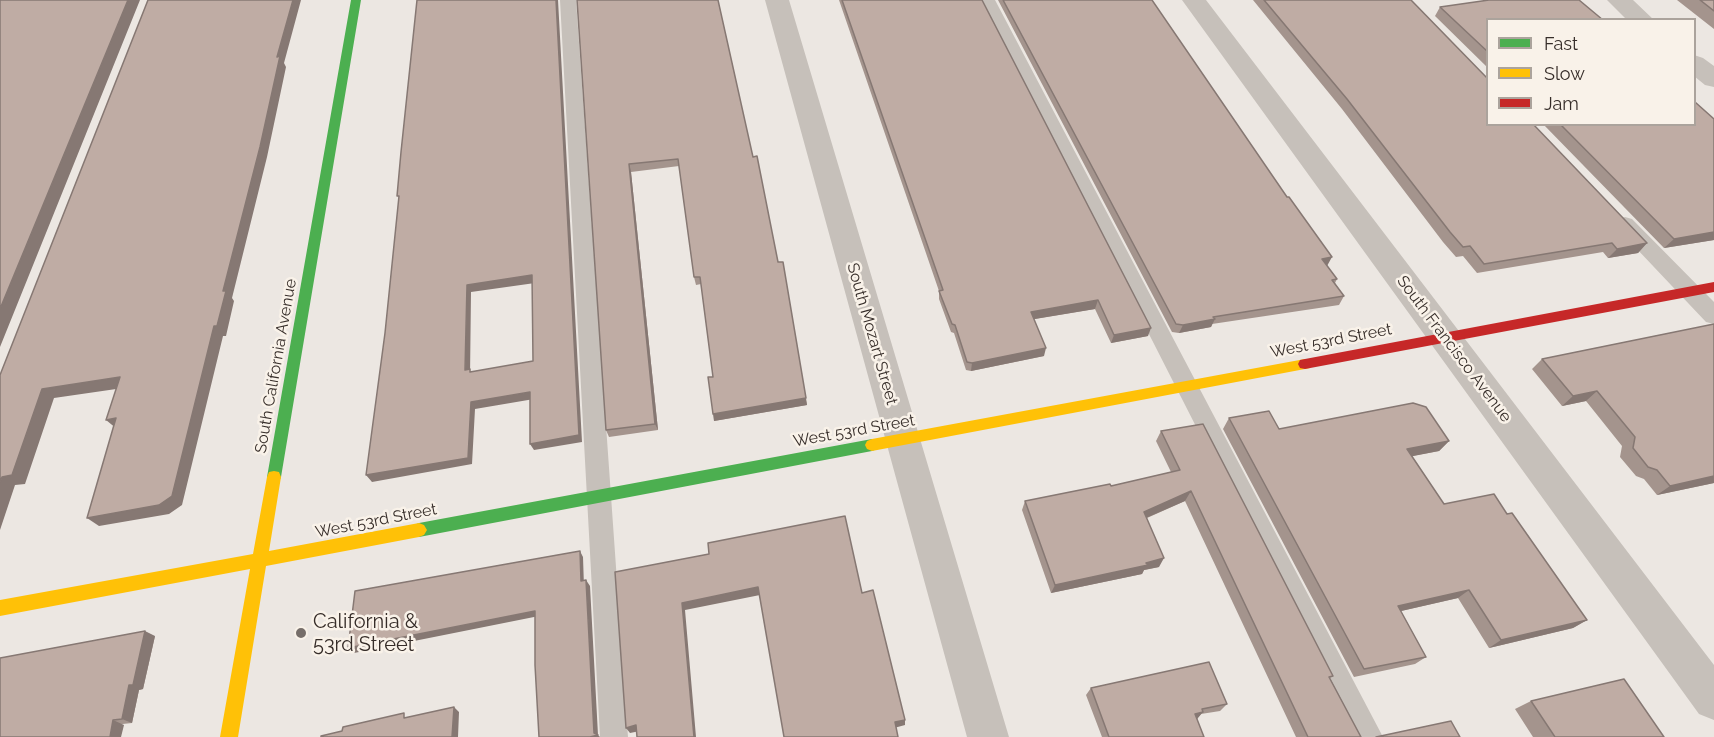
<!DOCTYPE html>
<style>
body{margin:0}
#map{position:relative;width:1714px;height:737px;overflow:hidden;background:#ece7e2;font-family:Raleway,sans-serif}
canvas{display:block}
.legend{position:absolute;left:1486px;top:18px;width:210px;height:108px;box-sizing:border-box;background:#f9f2e9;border:2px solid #aba39c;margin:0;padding:8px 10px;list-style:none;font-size:18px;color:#362d29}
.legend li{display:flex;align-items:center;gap:12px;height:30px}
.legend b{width:30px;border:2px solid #aba39c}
</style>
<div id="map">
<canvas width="1714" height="737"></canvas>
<ul class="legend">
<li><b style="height:8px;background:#4caf50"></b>Fast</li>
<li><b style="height:8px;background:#ffc107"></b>Slow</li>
<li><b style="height:8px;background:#c62828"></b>Jam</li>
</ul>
</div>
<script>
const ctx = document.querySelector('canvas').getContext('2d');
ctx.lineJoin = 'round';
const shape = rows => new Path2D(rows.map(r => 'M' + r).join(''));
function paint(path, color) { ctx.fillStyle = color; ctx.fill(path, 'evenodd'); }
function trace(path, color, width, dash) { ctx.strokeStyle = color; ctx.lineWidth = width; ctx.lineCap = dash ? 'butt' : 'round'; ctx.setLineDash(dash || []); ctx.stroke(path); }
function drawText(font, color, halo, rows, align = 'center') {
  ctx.font = font + ' Raleway,sans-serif'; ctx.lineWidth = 5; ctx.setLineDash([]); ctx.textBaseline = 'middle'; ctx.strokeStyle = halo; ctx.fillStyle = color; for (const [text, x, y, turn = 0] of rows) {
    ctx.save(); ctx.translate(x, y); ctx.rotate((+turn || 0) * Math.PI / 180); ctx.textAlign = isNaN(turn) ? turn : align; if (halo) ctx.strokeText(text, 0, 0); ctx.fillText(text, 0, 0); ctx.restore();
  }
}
const lane = shape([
 [560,0,576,0,628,737,600,737,560,0],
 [979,0,995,0,1383,737,1354,737,979,0],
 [1625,217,1632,219,1714,302,1714,324,1706,322,1618,229,1615,224,1618,219,1625,217]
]);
const street = shape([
 [765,0,789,0,1009,737,967,737,765,0],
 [1182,0,1206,0,1714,665,1714,720,1699,714,1182,0],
 [1607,0,1633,0,1654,20,1627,20,1607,0],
 [1694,55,1703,58,1714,66,1714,87,1705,85,1694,76,1694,55]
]);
const fast = shape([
 [351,0,361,0,281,477,279,482,274,483,269,482,267,477,351,0],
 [872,439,877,441,879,445,877,449,872,451,419,537,414,535,411,530,414,525,419,523,872,439]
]);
const slow = shape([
 [1305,359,1310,360,1312,364,1310,368,1305,369,872,451,867,449,865,445,867,441,872,439,1305,359],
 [274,471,279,472,281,477,269,551,419,523,424,525,427,530,424,535,419,537,266,566,238,737,220,737,250,569,0,616,0,600,253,554,267,477,269,472,274,471]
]);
const jam = shape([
 [1714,282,1714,292,1305,369,1300,368,1298,364,1300,360,1305,359,1714,282]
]);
const wall = shape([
 [577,0,718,0,807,405,714,421,713,377,701,284,696,285,694,277,679,166,631,172,658,430,609,437,606,430],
 [839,0,982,0,1148,336,1111,343,1095,309,1034,319,1044,356,971,371,966,370,954,333,951,332,939,299,939,291],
 [998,0,1152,0,1327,266,1337,279,1335,283,1344,296,1339,305,1212,324,1211,327,1179,333,1172,332],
 [1253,0,1411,0,1647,243,1638,253,1608,258,1603,252,1477,273,1463,256,1456,257,1443,242,1342,109],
 [1677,0,1714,0,1714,29],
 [1440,7,1488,20,1488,68,1435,16],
 [1714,119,1714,240,1664,248,1543,124,1695,124],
 [1714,324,1714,483,1657,495,1644,479,1636,476,1620,457,1622,446,1586,401,1562,406,1532,369,1542,359],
 [1229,418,1279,429,1449,441,1439,451,1412,456,1444,504,1507,514,1587,620,1573,628,1489,648,1458,598,1401,611,1426,657,1415,664,1354,677,1223,429],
 [1161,431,1333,676,1330,678,1361,737,1296,737,1185,501,1147,518,1159,567,1144,570,1142,574,1051,593,1022,510,1025,501,1111,486,1171,472,1156,441],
 [155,636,143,689,139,690,132,723,0,737],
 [1091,688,1227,704,1220,711,1201,714,1197,719,1204,737,1102,737,1086,695],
 [1531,701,1664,737,1533,737,1515,709]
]);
const shadedWall = shape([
 [128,0,140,0,0,347,0,309],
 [293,0,301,0,284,63,286,67,267,157,232,298,234,301,226,336,223,336,182,505,169,514,99,526,87,518,223,291,277,57],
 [556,0,558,0,582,442,534,450,530,444],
 [629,164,631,172,658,430,655,424],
 [1714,232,1714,240,1664,248,1674,239],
 [1647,243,1638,253,1608,258,1617,249],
 [1332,257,1327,266,1322,259],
 [532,275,535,283,471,292,470,377,465,370,467,285],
 [1098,300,1095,309,1029,320,1031,312],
 [1215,319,1211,327,1179,333,1183,325],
 [1151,328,1148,336,1111,343,1114,335],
 [1046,348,1044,356,971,371,972,363],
 [120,377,130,387,54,398,25,484,15,485,0,530,0,482,42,389],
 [1597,391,1586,401,1562,406,1573,396],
 [530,392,534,399,475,409,472,464,372,482,366,475,471,402],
 [806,398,807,405,714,421,713,414],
 [116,418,117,429,106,420],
 [1449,441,1439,451,1398,459,1407,449],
 [1714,476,1714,483,1657,495,1670,486],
 [1191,491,1185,501,1139,521,1144,512],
 [580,551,583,557,584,587,581,581],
 [1164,558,1159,567,1144,570,1142,574,1051,593,1055,585],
 [586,580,590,586,598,735,600,737,590,737,594,733],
 [758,587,760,595,685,610,696,737,694,737,682,603],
 [1469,590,1458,598,1388,614,1398,606],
 [535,611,539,616,354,653,348,648],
 [1587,620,1573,628,1489,648,1501,640],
 [145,631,155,636,143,689,139,690,132,723,122,719,129,685],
 [454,707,459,712,458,737,452,737],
 [1203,712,1197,719,1195,714],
 [113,720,124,725,121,737,110,737],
 [905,720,905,725,894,728,895,722],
 [636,725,640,731,630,733,626,728]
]);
const building = shape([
 [0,0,128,0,0,309,0,0],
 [148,0,293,0,277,57,280,56,260,147,223,291,226,291,217,326,214,326,172,496,159,505,87,518,116,418,106,420,120,377,42,389,12,475,2,477,0,482,0,375,148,0],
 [417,0,556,0,579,435,530,444,530,392,471,402,468,458,366,475,385,333,399,196,397,196,401,152,417,0],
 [532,275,533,361,470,372,470,369,465,370,467,285,532,275],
 [577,0,718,0,753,157,757,156,778,262,783,262,806,398,713,414,708,377,713,377,700,277,694,277,678,159,629,164,655,424,606,430,577,0],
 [842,0,982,0,1151,328,1114,335,1098,300,1031,312,1046,348,972,363,967,362,955,325,952,324,939,291,943,290,842,0],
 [1003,0,1152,0,1287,197,1289,197,1332,257,1322,259,1337,279,1332,280,1344,296,1213,317,1215,319,1183,325,1176,324,1003,0],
 [1264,0,1411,0,1488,79,1488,124,1533,124,1647,243,1617,249,1612,243,1484,264,1470,246,1463,247,1450,232,1347,99,1264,0],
 [1489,0,1579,0,1603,20,1488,20,1488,52,1440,7,1489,0],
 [1700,0,1714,0,1714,11,1700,0],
 [1695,102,1714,119,1714,232,1674,239,1560,124,1695,124,1695,102],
 [1714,324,1714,476,1670,486,1657,470,1648,467,1633,448,1635,437,1597,391,1573,396,1542,359,1714,324],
 [1413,403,1426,407,1449,441,1407,449,1444,504,1494,494,1507,514,1512,513,1587,620,1501,640,1469,590,1398,606,1426,657,1364,669,1229,418,1269,411,1279,429,1413,403],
 [1203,424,1333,676,1329,677,1361,737,1308,737,1191,491,1144,512,1164,558,1146,563,1148,565,1055,585,1025,501,1110,484,1111,486,1180,470,1161,431,1203,424],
 [845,516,862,593,873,590,905,720,895,722,898,737,784,737,758,587,682,603,694,737,637,737,636,725,626,728,615,572,709,554,708,543,845,516],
 [580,551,581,581,586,580,594,733,598,735,590,737,539,737,535,665,535,611,348,648,355,591,580,551],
 [145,631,133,685,129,685,122,719,113,720,110,737,0,737,0,658,145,631],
 [1209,662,1227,704,1202,709,1203,712,1195,714,1204,737,1109,737,1091,688,1209,662],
 [1624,679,1664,737,1555,737,1531,701,1624,679],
 [454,707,452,737,321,737,321,736,342,731,343,727,404,713,404,718,454,707],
 [1451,721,1460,737,1376,737,1451,721]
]);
const markers = [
 [301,633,6,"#766e6a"]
];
const streetNames = [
 ["South Mozart Street",872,334,74],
 ["West 53rd Street",1331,341,-11],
 ["South Francisco Avenue",1454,349,53],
 ["South California Avenue",276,366,-80],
 ["West 53rd Street",854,431,-10],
 ["West 53rd Street",376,521,-11]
];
const nearPoinames = [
 ["California &",313,622],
 ["53rd Street",313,645]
];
paint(lane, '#c6c0ba');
paint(street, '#c6c0ba');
paint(fast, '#4caf50');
paint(slow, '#ffc107');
paint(jam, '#c62828');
paint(wall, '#a4948d');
paint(shadedWall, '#867873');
paint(building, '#bfaca4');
trace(building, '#867873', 1.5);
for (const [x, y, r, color] of markers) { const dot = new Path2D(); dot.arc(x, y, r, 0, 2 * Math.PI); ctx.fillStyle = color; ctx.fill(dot); trace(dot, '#f9f2e9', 2); }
drawText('16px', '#362d29', '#f9f2e9', streetNames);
drawText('20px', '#362d29', '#f9f2e9', nearPoinames, 'left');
</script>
